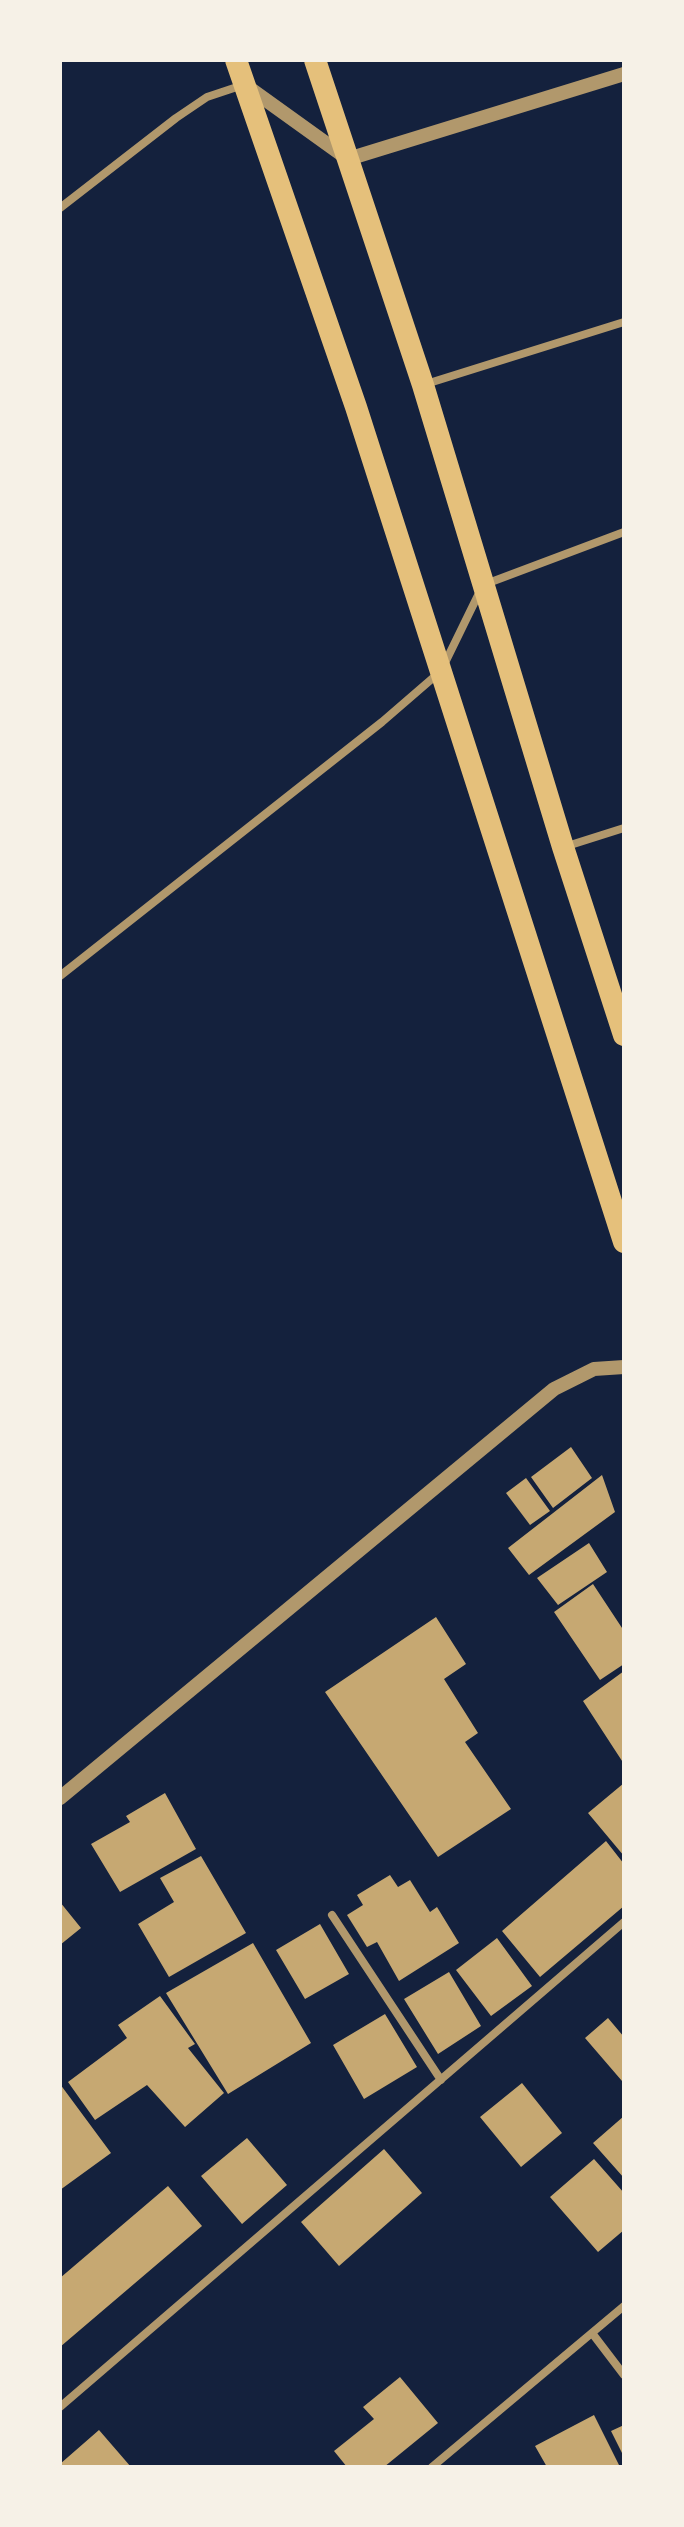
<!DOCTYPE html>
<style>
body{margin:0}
#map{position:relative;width:684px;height:2527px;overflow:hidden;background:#14213d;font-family:Roboto,sans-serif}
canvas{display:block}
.frame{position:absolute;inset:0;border:62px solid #f6f1e7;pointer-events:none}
</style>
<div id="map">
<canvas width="684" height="2527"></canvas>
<div class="frame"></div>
</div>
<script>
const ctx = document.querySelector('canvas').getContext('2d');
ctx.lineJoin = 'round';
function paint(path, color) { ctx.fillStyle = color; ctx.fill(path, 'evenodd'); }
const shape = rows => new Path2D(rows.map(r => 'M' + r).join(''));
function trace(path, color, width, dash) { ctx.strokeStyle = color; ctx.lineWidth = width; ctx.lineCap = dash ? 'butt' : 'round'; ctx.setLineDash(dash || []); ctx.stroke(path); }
const building = shape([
 [571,1447,592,1478,553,1508,531,1477],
 [602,1475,615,1512,529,1575,508,1548],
 [526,1478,550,1511,530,1525,506,1493],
 [589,1543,607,1572,558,1605,537,1578],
 [593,1584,624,1631,624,1664,600,1680,554,1612],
 [436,1617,466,1664,444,1679,478,1733,465,1742,511,1809,438,1857,325,1692],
 [624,1671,624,1764,583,1701],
 [624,1783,624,1856,588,1813],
 [165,1793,196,1849,120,1892,91,1844,130,1822,126,1816],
 [606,1841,624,1864,624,1906,540,1977,502,1931],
 [201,1856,246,1933,169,1977,138,1924,174,1902,160,1878],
 [390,1875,398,1887,410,1880,430,1912,437,1907,459,1943,399,1981,377,1942,367,1947,347,1915,363,1905,357,1895],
 [60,1902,81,1928,60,1945],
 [320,1924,349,1974,305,1999,276,1950],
 [497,1938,532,1986,491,2016,456,1970],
 [253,1943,311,2043,228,2094,166,1993],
 [449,1972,481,2026,438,2054,404,1999],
 [160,1996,195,2044,188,2048,224,2093,185,2127,147,2085,95,2120,68,2082,127,2038,118,2025],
 [385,2014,417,2067,364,2099,333,2045],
 [608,2018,624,2037,622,2081,585,2038],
 [522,2083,562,2133,521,2167,480,2117],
 [60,2084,111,2153,60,2190],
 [624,2116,624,2178,593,2143],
 [247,2138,287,2185,242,2224,201,2176],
 [384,2149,422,2193,339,2266,301,2222],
 [594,2159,624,2193,624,2230,598,2252,550,2197],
 [168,2186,202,2226,60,2347,60,2278],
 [400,2377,438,2423,384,2467,347,2467,334,2451,374,2419,363,2407],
 [594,2415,620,2467,547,2467,535,2446],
 [624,2425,624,2457,611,2431],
 [99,2430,131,2467,60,2467,60,2464]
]);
const minor = shape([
 [60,208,176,118,207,97,243,85],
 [426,384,624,322],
 [564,847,624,828],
 [60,976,382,722,441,671,483,585,624,532],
 [332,1915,441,2080],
 [592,2333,624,2375],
 [60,2407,624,1922],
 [432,2467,624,2306]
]);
const tertiary = shape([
 [245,85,348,159,624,74],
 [60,1798,554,1389,594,1369,624,1367]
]);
const trunk = shape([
 [236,60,356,407,624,1242],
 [315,60,423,385,563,847,624,1035]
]);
paint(building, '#c6a872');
trace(minor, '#b1986c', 8);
trace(tertiary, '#b1986c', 14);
trace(trunk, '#e5c07b', 22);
</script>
